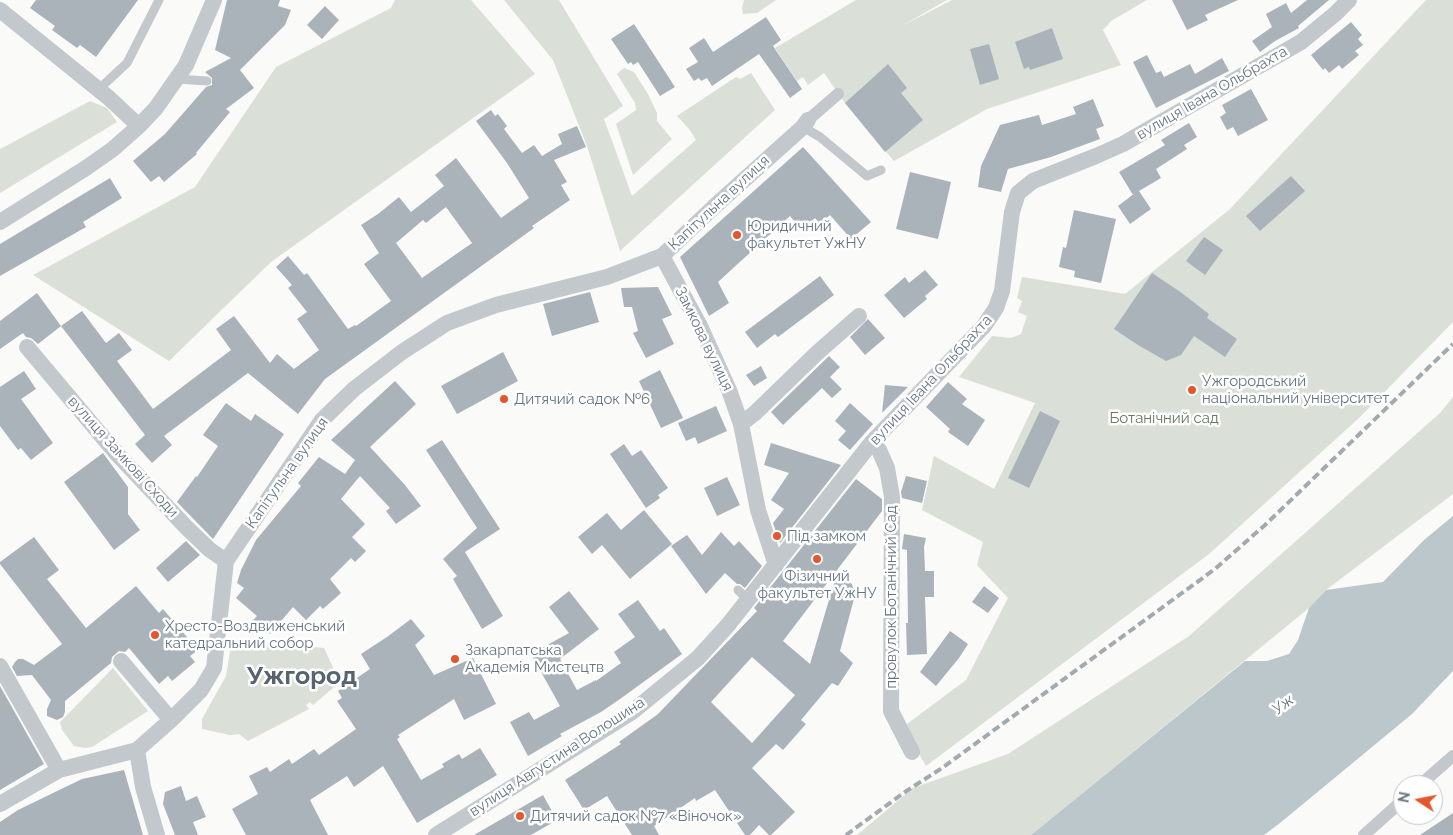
<!DOCTYPE html>
<meta charset="utf-8">
<style>
body{margin:0}
#map{position:relative;width:1453px;height:835px;overflow:hidden;background:#fafaf8;font-family:Raleway,sans-serif}
canvas{display:block}
.north{position:absolute;left:1393px;top:775px;width:50px;height:50px;box-sizing:border-box;background:#fff;border:1px solid #c1c8cd;border-radius:50%;rotate:281deg;font-size:14px;font-weight:700;line-height:20px;text-align:center;color:#657683}
.north::after{content:'';display:block;margin:auto;width:18px;height:22px;background:#e4572e;clip-path:polygon(50% 0,100% 100%,50% 72%,0 100%)}
</style>
<div id="map">
<canvas width="1453" height="835"></canvas>
<div class="north">N</div>
</div>
<script>
const ctx = document.querySelector('canvas').getContext('2d');
ctx.lineJoin = 'round';
function paint(path, color) { ctx.fillStyle = color; ctx.fill(path, 'evenodd'); }
const shape = rows => new Path2D(rows.map(r => 'M' + r).join(''));
function trace(path, color, width, dash) { ctx.strokeStyle = color; ctx.lineWidth = width; ctx.lineCap = dash ? 'butt' : 'round'; ctx.setLineDash(dash || []); ctx.stroke(path); }
function drawText(font, color, halo, rows, align = 'center') {
  ctx.font = font + ' Raleway,sans-serif'; ctx.lineWidth = 5; ctx.setLineDash([]); ctx.textBaseline = 'middle'; ctx.strokeStyle = halo; ctx.fillStyle = color; for (const [text, x, y, turn = 0] of rows) {
    ctx.save(); ctx.translate(x, y); ctx.rotate((+turn || 0) * Math.PI / 180); ctx.textAlign = isNaN(turn) ? turn : align; if (halo) ctx.strokeText(text, 0, 0); ctx.fillText(text, 0, 0); ctx.restore();
  }
}
const green = shape([
 [395,0,471,0,535,74,271,262,169,361,33,275,195,187,276,67,391,8],
 [504,0,559,0,623,106,604,119,632,196,696,140,689,129,677,116,736,77,740,79,751,73,775,110,620,251,587,146,553,60],
 [744,0,776,0,757,13,743,14,742,8],
 [856,0,947,0,900,27,952,0,1147,0,1111,21,1103,30,1121,65,987,109,894,161,845,103,824,73,808,85,803,77,797,81,775,48],
 [1426,0,1453,0,1453,322,1359,418,1209,554,926,766,916,749,907,724,966,680,1008,598,977,565,983,542,922,510,934,456,994,489,1035,403,959,377,992,336,1011,338,1021,334,1027,316,1018,312,1022,301,1017,298,1022,277,1125,294,1230,209],
 [624,68,634,72,648,94,657,113,657,121,672,139,633,175,616,124,636,110,635,103,617,74],
 [90,101,107,108,117,122,0,193,0,149],
 [1453,397,1453,494,1326,590,1309,608,1031,835,857,835,913,788,1008,754,1189,636,1440,413],
 [296,645,324,648,340,682,313,705,310,702,306,705,309,709,248,741,239,734,230,735,202,729,202,719,226,676,231,646],
 [113,668,148,711,92,747,85,748,74,746,62,730,60,722]
]);
const water = shape([
 [1453,516,1453,671,1412,714,1280,823,1264,835,1031,835,1245,661,1267,661,1289,654,1298,640,1309,608,1326,590,1383,582,1424,540]
]);
const building = shape([
 [36,0,138,0,96,57,80,45,77,48,52,30,55,26,30,8],
 [227,0,280,0,278,6,291,10,285,25,240,70,254,88,226,109,230,112,196,153,197,154,164,182,159,176,151,182,133,161,165,134,206,87,212,85,212,78,205,72,231,58,215,50],
 [1172,0,1238,0,1205,15,1208,20,1187,30],
 [1307,0,1329,0,1298,26,1299,28,1275,41,1260,52,1252,41,1272,27,1266,14,1286,3,1291,13],
 [325,6,339,20,322,39,307,25],
 [766,17,781,40,773,46,802,89,790,98,759,54,712,86,707,78,701,81,699,78,694,81,686,69,698,62,689,48,704,38,713,52],
 [1351,22,1362,35,1358,39,1363,45,1355,51,1359,55,1342,69,1339,65,1329,73,1325,68,1323,70,1311,55],
 [634,24,675,87,660,96,638,62,633,65,631,62,628,64,611,39],
 [1052,28,1063,59,1030,70,1029,67,1024,69,1015,42],
 [989,44,999,79,980,85,970,49],
 [1147,55,1156,73,1161,71,1164,77,1190,64,1195,74,1222,58,1229,71,1156,108,1133,62],
 [888,64,907,88,901,93,923,120,885,152,845,103],
 [1251,89,1268,120,1238,136,1233,127,1227,130,1220,117,1226,113,1222,105],
 [1093,99,1104,126,1096,129,1100,139,1051,157,1008,169,1001,192,978,187,981,166,1000,125,1039,115,1042,125,1076,114,1073,107],
 [491,110,495,116,498,114,507,126,504,129,522,153,534,145,542,156,562,144,558,134,577,126,586,147,554,160,567,182,561,185,570,200,532,226,534,228,325,379,298,414,248,373,164,436,172,445,152,463,135,444,145,435,61,326,82,311,106,343,119,333,132,350,117,361,153,409,231,350,216,329,234,316,270,363,277,354,294,369,319,350,297,319,307,312,288,288,292,285,276,267,288,256,304,275,307,273,348,329,355,325,356,326,391,301,364,264,379,253,361,225,378,214,399,197,411,212,444,186,435,175,456,158,501,218,529,198,507,163,476,121],
 [446,207,472,243,422,278,396,243,423,220,426,223],
 [1189,123,1197,137,1184,145,1187,149,1156,169,1161,178,1139,191,1151,209,1130,224,1118,206,1135,193,1133,195,1119,172,1165,145,1161,140],
 [803,147,871,222,851,239,830,215,820,224,815,218,802,230,790,216,718,282,729,303,709,316,680,257],
 [910,172,951,182,938,239,896,229],
 [1291,176,1305,191,1260,231,1246,216],
 [110,178,122,198,83,222,86,227,0,276,0,244],
 [1074,210,1116,219,1101,283,1074,277,1075,271,1059,267,1063,247,1066,248],
 [1204,237,1223,250,1205,275,1186,261],
 [925,270,938,285,925,296,927,299,904,318,884,295,905,277,909,283],
 [1152,273,1179,291,1209,314,1207,318,1237,339,1225,357,1194,336,1181,355,1166,361,1138,345,1114,329],
 [820,276,834,295,778,337,775,334,757,348,745,332],
 [658,287,672,315,662,319,674,344,646,358,633,333,638,331,632,307,624,307,621,288],
 [590,292,599,322,552,336,543,304],
 [37,293,61,326,38,344,31,338,26,337,23,333,0,349,0,321],
 [868,319,885,338,865,355,850,337],
 [503,352,518,381,457,414,441,386],
 [829,356,840,367,830,377,842,389,832,398,822,388,783,425,771,412],
 [761,366,767,378,754,386,746,375],
 [660,370,683,418,661,428,639,381],
 [24,371,36,389,21,399,53,443,31,460,21,448,18,450,0,426,0,387],
 [395,381,416,404,370,447,405,485,421,506,396,524,386,511,390,508,360,476,341,499,365,524,352,537,366,551,355,562,351,558,330,579,341,593,323,609,320,606,306,620,293,607,270,634,253,620,257,616,236,598,244,588,237,583,241,570,256,540,301,486,298,483,319,457,345,474,355,460,331,440],
 [948,382,967,399,962,404,985,420,968,446,948,432,950,429,926,407],
 [885,385,908,387,882,413],
 [226,403,251,421,255,414,284,434,213,539,177,502,196,476,197,477,218,446,203,435],
 [850,403,873,424,850,450,838,440,846,431,835,421],
 [716,406,727,431,698,444,695,437,686,441,678,423],
 [1040,411,1060,421,1029,488,1008,478],
 [442,440,500,529,465,552,503,616,482,629,453,579,457,576,443,559,477,528,426,450],
 [771,443,841,465,780,543,773,523,784,509,771,500,789,473,764,465],
 [624,444,632,456,641,450,668,488,658,495,660,498,646,508,610,454],
 [103,453,128,487,128,514,140,530,114,550,64,482],
 [906,476,927,481,922,503,902,498,901,492],
 [727,477,740,505,717,516,704,488],
 [856,479,882,499,882,511,783,641,810,664,837,573,852,584,855,595,840,651,853,663,838,686,832,683,801,720,806,724,783,750,776,744,752,768,795,812,771,835,769,835,759,825,750,835,745,835,715,790,696,801,695,798,654,826,659,835,632,835,607,796,584,810,565,780,621,744,619,742,658,714,757,611,754,608],
 [752,657,795,695,752,743,711,702],
 [644,510,672,544,630,579,602,545,592,554,578,537,607,513,621,530],
 [721,532,734,546,739,541,762,566,745,588,740,584,737,584,725,573,706,594,671,546,687,535,702,555],
 [904,534,926,538,924,547,925,571,934,571,934,597,925,597,927,654,907,655,906,623,908,623,907,550,902,549],
 [34,537,59,570,47,579,86,628,136,586,159,613,163,609,198,650,190,656,195,662,172,681,168,676,159,684,129,648,125,652,119,651,112,657,111,663,65,701,65,712,63,717,57,720,47,716,47,709,51,700,32,675,17,676,12,667,15,662,18,659,23,659,34,665,62,644,0,564,0,562],
 [186,541,200,555,168,582,156,568],
 [984,586,999,598,988,613,972,602],
 [569,591,599,629,560,659,577,690,596,680,596,681,621,663,614,652,635,637,618,614,638,600,660,631,664,628,682,654,620,699,601,712,560,734,562,736,528,756,510,722,529,712,534,720,560,706,531,654,569,633,549,607],
 [411,619,425,636,415,645,434,675,473,658,496,704,464,720,454,699,398,735,400,737,397,739,421,780,444,767,442,764,459,754,462,759,480,748,497,775,417,823,383,766,354,787,347,776,310,800,328,835,246,835,232,809,258,794,249,776,267,767,270,772,289,759,292,764,314,749,319,755,356,729,337,701,342,698,338,691,370,669,361,654,387,637],
 [950,631,968,644,959,658,936,686,920,672],
 [0,686,44,764,0,790],
 [124,770,143,835,0,835,0,822,18,810,82,779],
 [181,786,186,801,197,796,206,817,193,822,198,835,175,835,163,804,165,792],
 [543,795,557,820,531,835,474,835],
 [1453,813,1453,835,1420,835]
]);
const service = shape([
 [177,79,207,81],
 [99,89,127,63,159,0],
 [803,127,820,137,867,176,881,170],
 [738,590,748,600]
]);
const pedestrian = shape([
 [808,120,838,94],
 [1420,785,1453,756],
 [1364,835,1403,800]
]);
const minor = shape([
 [0,10,109,98,139,126],
 [0,222,86,168,113,149,139,126,156,108,186,65,214,0],
 [662,256,700,326,729,390,741,424,758,510,776,565],
 [27,347,117,454,187,528,210,550,226,561],
 [741,424,755,413,817,353,859,316],
 [872,442,879,450,887,468,892,497,891,711,912,752],
 [121,661,171,720],
 [0,666,59,770],
 [137,750,143,787,157,835],
 [0,804,59,770,137,750,171,720,201,690,214,668,226,561,322,420,354,389,402,352,447,323,496,305,607,277,662,256,716,205,803,127,808,120],
 [436,835,632,712,698,658,728,625,872,442,984,326,996,308,1002,291,1012,212,1018,193,1033,181,1096,156,1123,144,1301,42,1335,14,1349,0]
]);
const rail = shape([
 [846,835,905,792,942,768,1215,569,1265,525,1453,344]
]);
const markers = [
 [737,235,5,"#e4572e"],
 [1192,390,5,"#e4572e"],
 [504,399,5,"#e4572e"],
 [777,536,5,"#e4572e"],
 [817,559,5,"#e4572e"],
 [155,635,5,"#e4572e"],
 [455,659,5,"#e4572e"],
 [520,816,5,"#e4572e"]
];
const streetNames = [
 ["вулиця Івана Ольбрахта",1212,93,-30],
 ["Капітульна вулиця",719,203,-43],
 ["Замкова вулиця",704,339,64],
 ["вулиця Івана Ольбрахта",931,380,-47],
 ["вулиця Замкові Сходи",123,457,48],
 ["Капітульна вулиця",287,473,-55],
 ["провулок Ботанічний Сад",891,597,-90],
 ["вулиця Августина Волошина",557,757,-33]
];
const poiNames = [
 ["Юридичний",747,226],
 ["факультет УжНУ",747,243],
 ["Ужгородський",1202,381],
 ["національний університет",1202,398],
 ["Дитячий садок №6",514,399],
 ["Під замком",787,536],
 ["Фізичний",817,576,"center"],
 ["факультет УжНУ",817,593,"center"],
 ["Хресто-Воздвиженський",165,626],
 ["катедральний собор",165,643],
 ["Закарпатська",465,650],
 ["Академія Мистецтв",465,667],
 ["Дитячий садок №7 «Віночок»",530,816]
];
const parkNames = [
 ["Ботанічний сад",1164,418]
];
const waterNames = [
 ["Уж",1283,705,-37]
];
const townNames = [
 ["Ужгород",302,676]
];
paint(green, '#dadfd7');
paint(water, '#bbc7cb');
paint(building, '#aab3b9');
trace(service, '#c3c8cc', 9);
trace(pedestrian, '#c3c8cc', 12);
trace(minor, '#c3c8cc', 16);
trace(rail, '#a2aab0', 4, [8, 4]);
for (const [x, y, r, color] of markers) { const dot = new Path2D(); dot.arc(x, y, r, 0, 2 * Math.PI); ctx.fillStyle = color; ctx.fill(dot); trace(dot, '#fff', 2); }
drawText('15px', '#657683', '#fff', streetNames);
drawText('15px', '#657683', '#fff', poiNames, 'left');
drawText('15px', '#687a64', '#fff', parkNames);
drawText('italic 16px', '#60757c', '#fff', waterNames);
drawText('bold 25px', '#57646e', '#fff', townNames);
</script>
